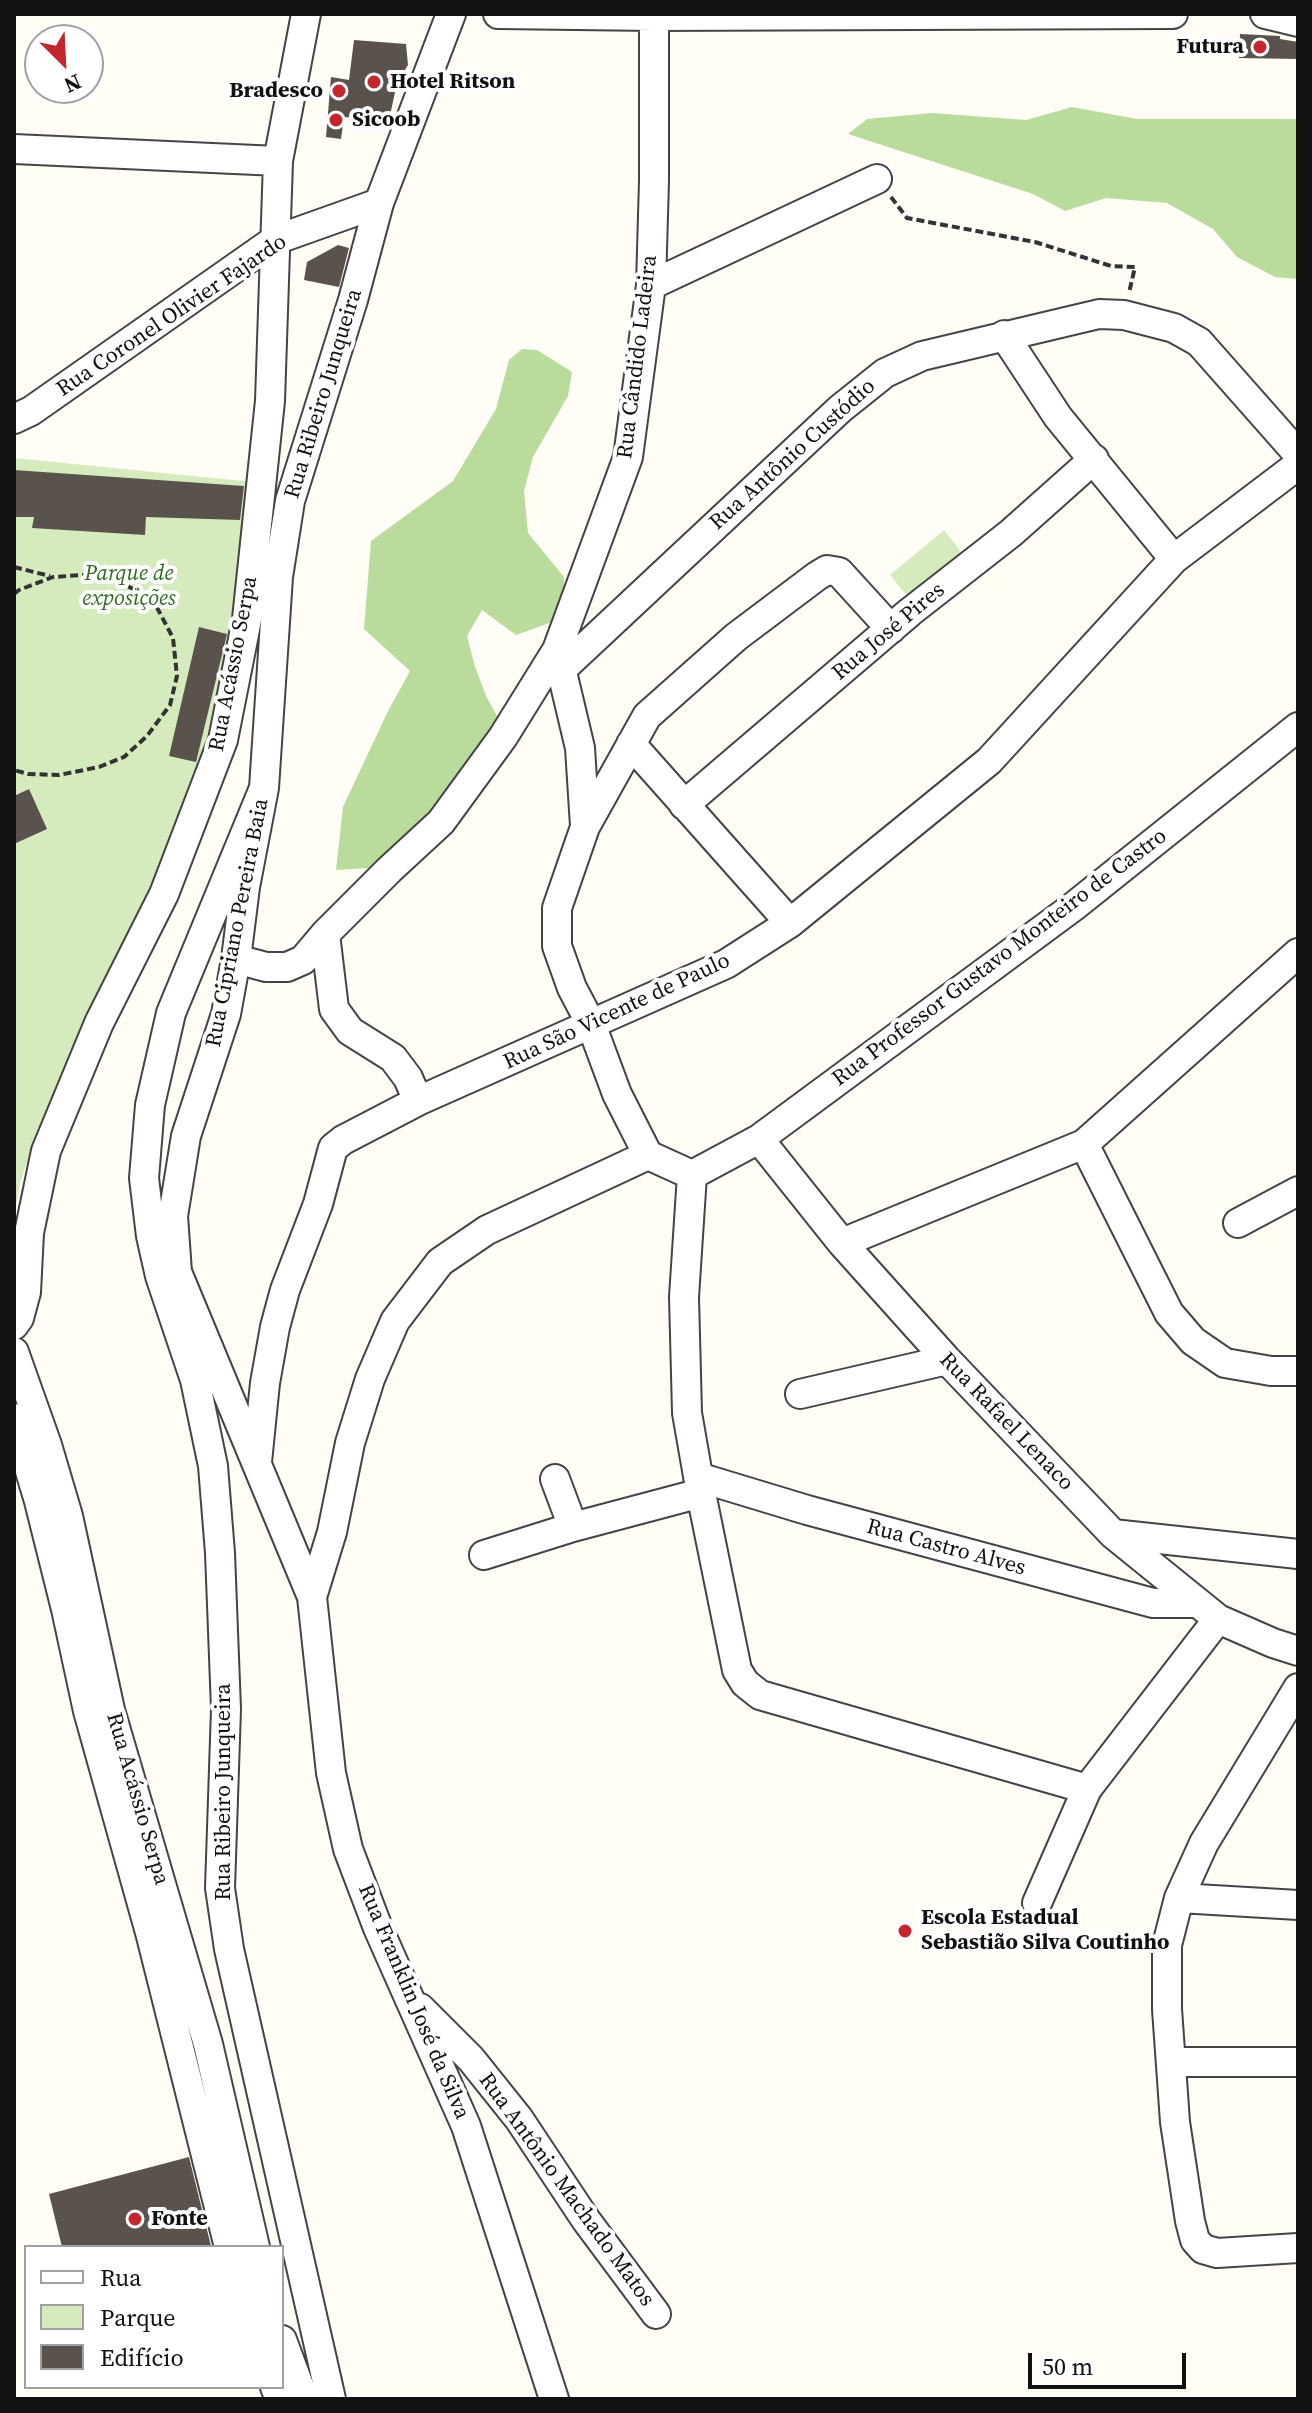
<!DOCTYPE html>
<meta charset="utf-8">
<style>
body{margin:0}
#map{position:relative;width:1312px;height:2413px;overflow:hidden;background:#fffdf5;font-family:"Source Serif 4",serif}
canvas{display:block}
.frame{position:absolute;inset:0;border:16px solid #111;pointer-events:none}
.legend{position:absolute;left:24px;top:2245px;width:260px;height:144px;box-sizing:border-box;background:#fff;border:2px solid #a0a0a0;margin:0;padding:10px 14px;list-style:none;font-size:24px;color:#111}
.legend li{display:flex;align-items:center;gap:16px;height:40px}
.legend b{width:40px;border:2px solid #a0a0a0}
.north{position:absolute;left:24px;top:24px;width:80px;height:80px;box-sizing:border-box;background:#fff;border:2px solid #a0a0a0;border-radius:50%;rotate:156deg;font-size:22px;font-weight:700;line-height:32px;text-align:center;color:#111}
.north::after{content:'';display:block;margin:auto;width:28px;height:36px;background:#c4262e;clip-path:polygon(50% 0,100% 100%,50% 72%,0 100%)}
.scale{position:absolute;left:1028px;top:2353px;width:158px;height:36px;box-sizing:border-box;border:4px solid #111;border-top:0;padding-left:10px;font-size:24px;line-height:28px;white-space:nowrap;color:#111;-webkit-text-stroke:6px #fff;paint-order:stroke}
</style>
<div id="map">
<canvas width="1312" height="2413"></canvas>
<div class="frame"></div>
<ul class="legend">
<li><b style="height:10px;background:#fff"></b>Rua</li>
<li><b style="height:22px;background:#d5ebbd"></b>Parque</li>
<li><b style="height:22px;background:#5a524d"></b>Edifício</li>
</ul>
<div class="north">N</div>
<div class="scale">50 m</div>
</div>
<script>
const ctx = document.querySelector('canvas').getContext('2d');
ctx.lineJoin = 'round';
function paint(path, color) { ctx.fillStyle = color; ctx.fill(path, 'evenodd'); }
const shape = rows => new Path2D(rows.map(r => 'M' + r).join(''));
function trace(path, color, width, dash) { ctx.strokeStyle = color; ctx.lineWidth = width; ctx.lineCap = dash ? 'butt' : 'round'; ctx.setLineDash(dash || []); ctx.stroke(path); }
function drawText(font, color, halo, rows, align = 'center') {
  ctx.font = font + ' "Source Serif 4",serif'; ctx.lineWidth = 8; ctx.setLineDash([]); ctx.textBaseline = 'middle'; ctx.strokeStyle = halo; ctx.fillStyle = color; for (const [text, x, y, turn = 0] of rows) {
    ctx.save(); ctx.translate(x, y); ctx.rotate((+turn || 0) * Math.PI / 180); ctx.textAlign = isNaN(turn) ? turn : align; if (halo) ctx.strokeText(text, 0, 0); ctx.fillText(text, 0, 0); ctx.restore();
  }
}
const green = shape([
 [14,458,253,482,251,528,217,721,158,886,35,1138,20,1183,14,1217],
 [944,530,962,553,908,597,890,575]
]);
const forest = shape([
 [1072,107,1137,119,1298,119,1298,279,1275,277,1237,257,1213,229,1167,203,1106,198,1065,211,1033,194,848,134,867,119,932,113,1026,120],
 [522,349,537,350,572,372,568,396,533,457,524,491,528,533,564,577,564,599,555,621,516,635,482,610,467,636,475,667,487,698,500,721,465,762,436,804,406,836,369,868,336,870,343,807,388,711,410,671,364,629,371,541,453,481,496,409,509,360]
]);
const building = shape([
 [1240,34,1280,36,1280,39,1298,42,1298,59,1239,58],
 [354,40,406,44,408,65,397,83,389,120,344,117,341,139,326,137,331,77,349,80],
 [338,245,349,248,339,287,304,280,307,262],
 [14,470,244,486,240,520,146,517,145,535,32,528,34,517,14,517],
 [199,627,227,634,196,762,169,756],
 [29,789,47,829,14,844,14,796],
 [189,2157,211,2246,62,2247,49,2194]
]);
const path = shape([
 [891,197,907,218,1035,242,1111,266,1135,267,1129,293],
 [14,567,50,576],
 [14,594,19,590,53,577,83,575,120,582,153,600,173,638,177,676,170,705,147,736,124,757,99,767,59,775,28,774,14,770]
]);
const minor = shape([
 [498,14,654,16,1173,14],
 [1265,14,1298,22],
 [14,149,278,161],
 [651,285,877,179],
 [1004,335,1058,417,1174,559],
 [14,419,31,411,275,240,379,203],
 [557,651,580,748,585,826],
 [563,668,840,409,885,373,922,356,1099,314,1124,315,1174,328,1199,342,1298,454],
 [631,744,790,923],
 [264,788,171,1013,150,1105,144,1178,151,1236,160,1276,195,1380,213,1466,220,1553,226,1709,220,1888,229,1949,331,2399],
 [684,805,910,612,1011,533,1094,459],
 [325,934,334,1009,350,1031,393,1058,408,1078,418,1101],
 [236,959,266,967,287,967,303,960,325,934,389,870,441,822,503,737,557,650,628,457,651,285,654,181,654,16],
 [759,1139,842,1243,947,1360,1113,1534,1218,1619,1273,1643,1298,1651],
 [1084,1144,1169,1313,1193,1341,1225,1363,1271,1371,1298,1371],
 [648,1155,617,1094,591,1024,572,988,557,946,557,908,585,827,647,716,736,637,817,576,827,570,839,572,891,629],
 [692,1175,684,1297,687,1413,701,1493,737,1670,745,1683,760,1695,1087,1789],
 [692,1175,759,1139,1073,907,1298,727],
 [1238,1223,1298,1191],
 [842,1243,1084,1144,1298,953],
 [177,1272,173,1216,186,1136,226,1014,236,959,245,887,264,788,278,577,290,501,353,300,379,203,451,14],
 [172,1273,177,1272,312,1597,331,1773,348,1849,378,1928,466,2126,554,2399],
 [14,1325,19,1318,26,1292,29,1233,46,1151,99,1023,164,894,223,740,247,619,270,401,278,161,306,14],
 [14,1352,47,1445,68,1516,110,1710,208,2044,255,2247],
 [800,1394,947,1360],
 [14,1418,39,1501,66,1609,88,1711,151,1936,229,2247],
 [257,1462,265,1383,275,1327,285,1290,318,1204,333,1148,343,1140,418,1101,726,964,790,923,989,761,1174,559,1298,465],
 [698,1477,807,1510,1153,1603,1196,1603],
 [555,1479,573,1527],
 [1113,1534,1298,1554],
 [484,1555,573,1527,701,1493],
 [312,1597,332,1532,350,1443,370,1379,395,1321,440,1262,487,1230,648,1155,692,1175],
 [1298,1688,1204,1843,1179,1898,1167,1945,1167,2009,1175,2122,1190,2221,1195,2240,1203,2249,1217,2253,1298,2248],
 [1179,1898,1298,1905],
 [1037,1903,1087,1789,1218,1619],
 [420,2008,471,2059,519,2119,586,2220,656,2314],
 [1171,2062,1298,2062],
 [282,2340,304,2399],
 [275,2387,280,2399]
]);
const markers = [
 [1260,47,8,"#c4262e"],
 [374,82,8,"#c4262e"],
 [339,91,8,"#c4262e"],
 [336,120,8,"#c4262e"],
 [905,1931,8,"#c4262e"],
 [135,2219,8,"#c4262e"]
];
const poiNames = [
 ["Futura",1244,47,"right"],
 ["Hotel Ritson",390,82],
 ["Bradesco",323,91,"right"],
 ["Sicoob",352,120],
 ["Escola Estadual",921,1918],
 ["Sebastião Silva Coutinho",921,1943],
 ["Fonte",151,2219]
];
const streetNames = [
 ["Rua Coronel Olivier Fajardo",172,316,-34],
 ["Rua Cândido Ladeira",638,357,-83],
 ["Rua Ribeiro Junqueira",324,394,-73],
 ["Rua Antônio Custódio",793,455,-42],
 ["Rua José Pires",889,632,-40],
 ["Rua Acássio Serpa",234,664,-79],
 ["Rua Cipriano Pereira Baia",238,923,-79],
 ["Rua Professor Gustavo Monteiro de Castro",1000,958,-37],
 ["Rua São Vicente de Paulo",617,1012,-25],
 ["Rua Rafael Lenaco",1006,1422,46],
 ["Rua Castro Alves",946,1548,15],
 ["Rua Ribeiro Junqueira",224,1792,-90],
 ["Rua Acássio Serpa",137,1799,74],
 ["Rua Franklin José da Silva",413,2002,67],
 ["Rua Antônio Machado Matos",566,2190,54]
];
const parkNames = [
 ["Parque de",129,574],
 ["exposições",129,599]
];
paint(green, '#d5ebbd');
paint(forest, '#b9dc9c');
paint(building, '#5a524d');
trace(minor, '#444', 32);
trace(path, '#333', 4, [8, 4]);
trace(minor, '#fff', 28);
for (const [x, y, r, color] of markers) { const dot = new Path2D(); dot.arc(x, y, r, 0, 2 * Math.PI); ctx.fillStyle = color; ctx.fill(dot); trace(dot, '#fff', 3); }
drawText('bold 22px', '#111', '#fff', poiNames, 'left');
drawText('22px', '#111', '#fff', streetNames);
drawText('italic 22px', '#2f6b1f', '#fff', parkNames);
</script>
